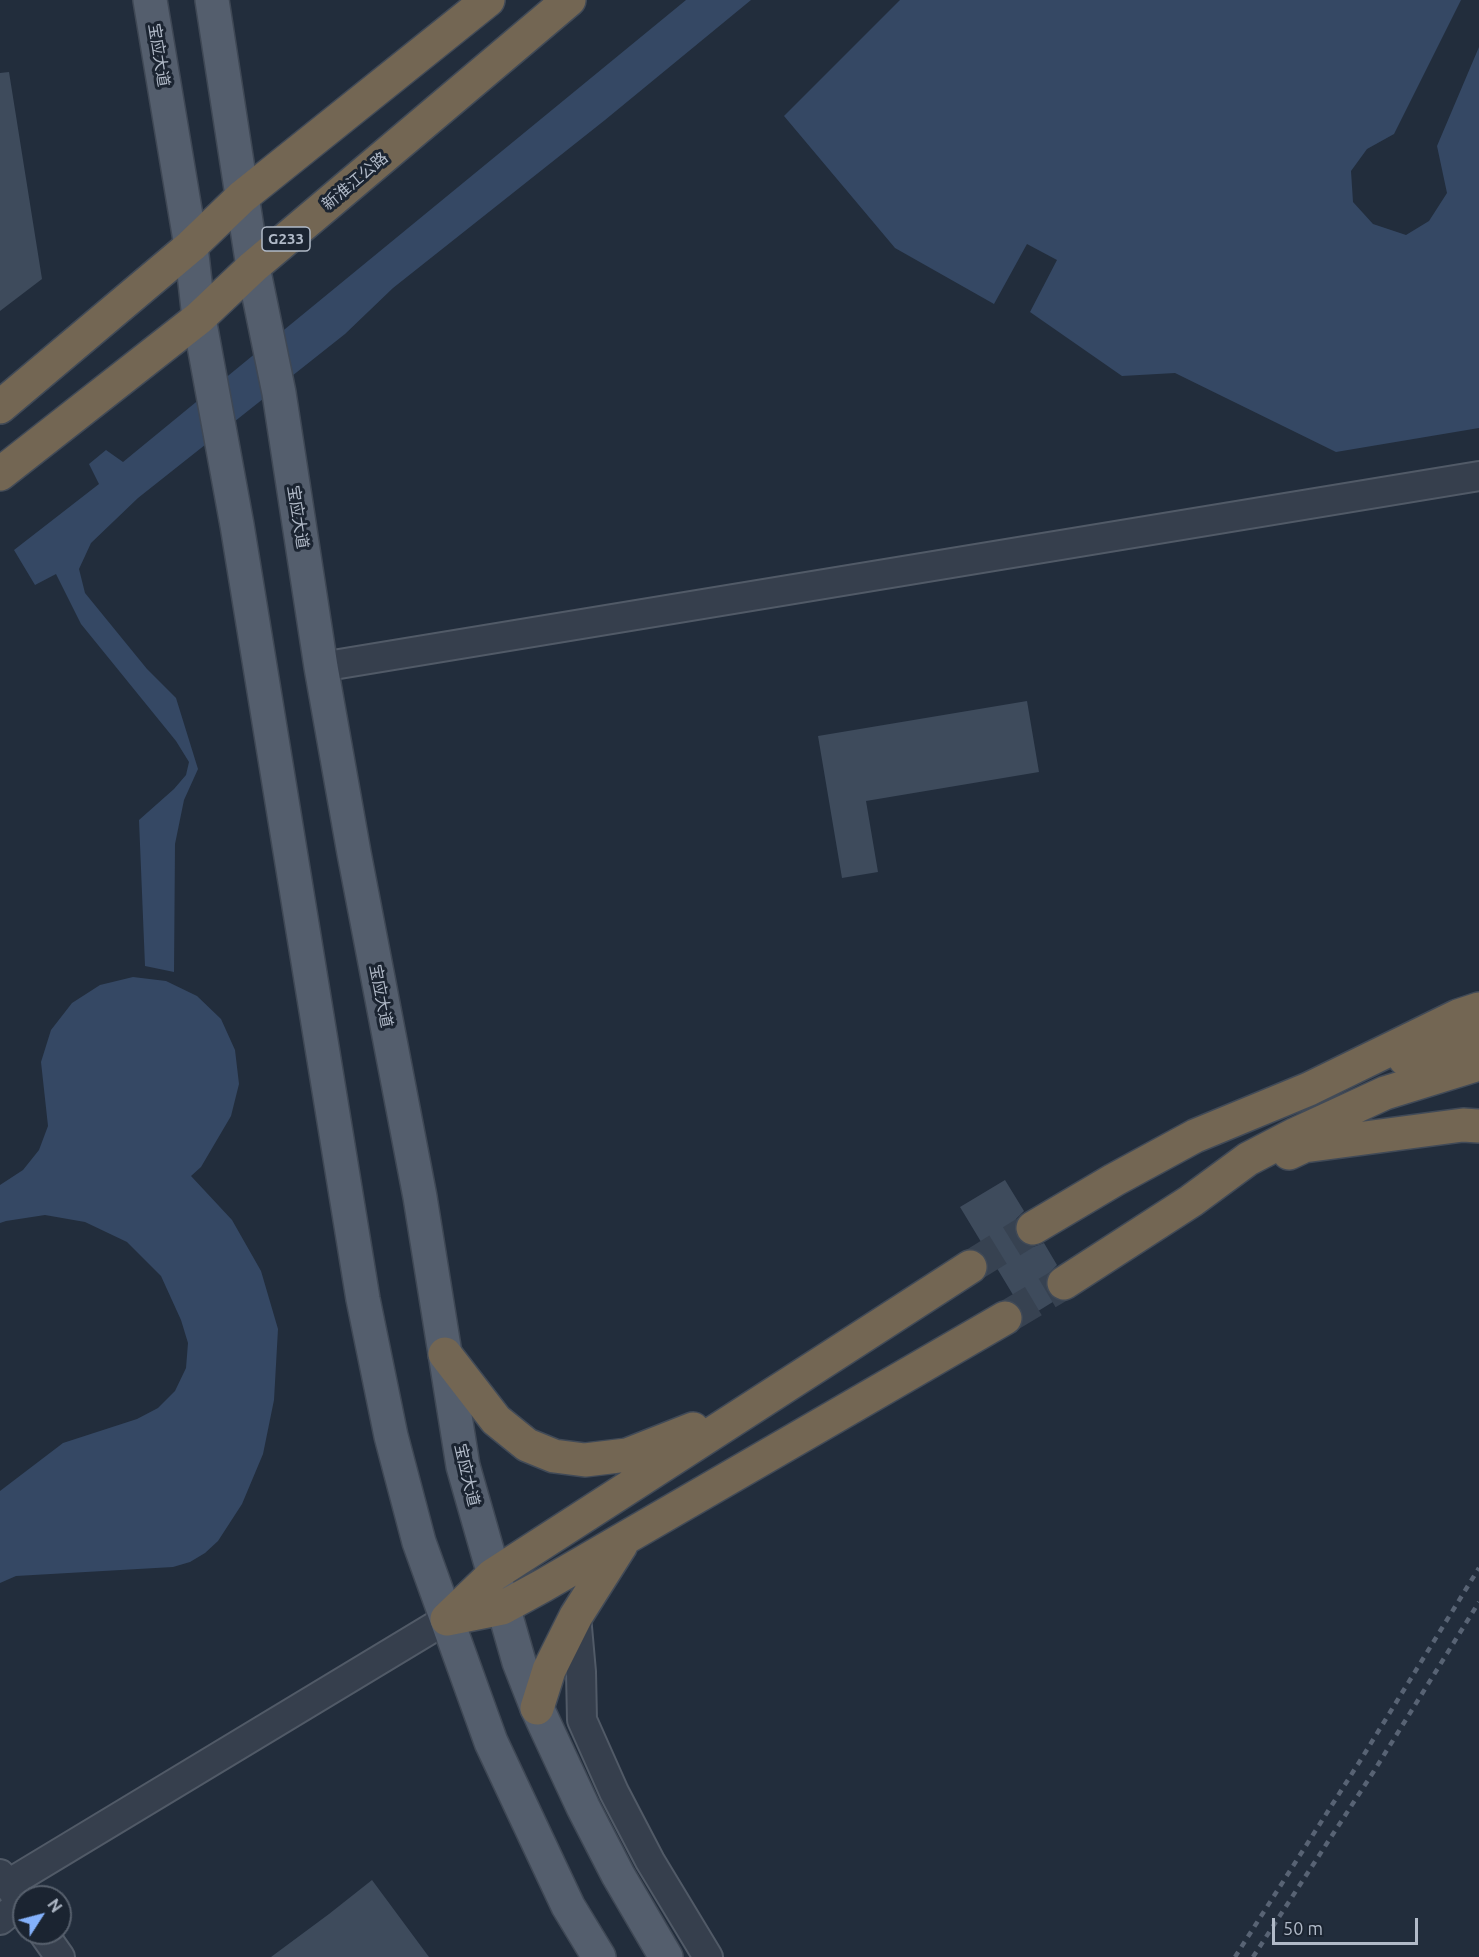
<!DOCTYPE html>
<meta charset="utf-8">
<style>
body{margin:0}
#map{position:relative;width:1479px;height:1957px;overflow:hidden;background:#222d3c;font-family:Ubuntu,sans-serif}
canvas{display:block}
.north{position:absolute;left:12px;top:1885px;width:60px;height:60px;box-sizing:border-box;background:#1b2431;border:2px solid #57606d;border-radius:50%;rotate:54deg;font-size:16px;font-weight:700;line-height:24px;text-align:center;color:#b1bac8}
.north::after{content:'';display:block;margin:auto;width:21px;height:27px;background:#84b1fb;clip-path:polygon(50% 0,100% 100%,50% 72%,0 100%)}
.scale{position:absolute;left:1272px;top:1918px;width:146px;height:27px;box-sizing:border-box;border:3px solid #b1bac8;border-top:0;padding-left:8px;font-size:18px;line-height:21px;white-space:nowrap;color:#b1bac8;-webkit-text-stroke:4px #1b2431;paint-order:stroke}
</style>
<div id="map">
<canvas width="1479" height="1957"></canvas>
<div class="north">N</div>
<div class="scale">50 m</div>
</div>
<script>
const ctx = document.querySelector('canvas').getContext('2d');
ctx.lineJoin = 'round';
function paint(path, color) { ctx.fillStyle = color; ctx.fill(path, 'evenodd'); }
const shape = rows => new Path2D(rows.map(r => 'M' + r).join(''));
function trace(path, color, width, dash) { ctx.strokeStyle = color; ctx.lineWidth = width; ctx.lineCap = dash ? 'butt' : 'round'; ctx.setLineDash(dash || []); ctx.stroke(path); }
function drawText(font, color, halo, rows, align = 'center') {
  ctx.font = font + ' Ubuntu,"Noto Sans SC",sans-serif'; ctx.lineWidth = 6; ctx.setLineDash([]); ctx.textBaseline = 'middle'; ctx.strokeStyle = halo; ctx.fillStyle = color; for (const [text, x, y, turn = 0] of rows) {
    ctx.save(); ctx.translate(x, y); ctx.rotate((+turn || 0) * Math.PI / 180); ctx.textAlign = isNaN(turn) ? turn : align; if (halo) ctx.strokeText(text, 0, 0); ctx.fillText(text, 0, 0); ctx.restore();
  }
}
const water = shape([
 [686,0,751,0,605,120,393,288,345,334,138,498,91,543,79,569,85,593,147,669,176,698,198,769,184,800,175,844,174,972,145,966,139,820,174,789,186,775,189,762,176,741,81,624,56,574,35,585,14,550,99,484,89,464,106,450,123,462],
 [900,0,1461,0,1394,134,1367,149,1351,171,1353,202,1373,224,1406,235,1429,221,1447,193,1437,146,1479,47,1479,428,1336,452,1175,373,1122,376,1030,312,1057,260,1027,244,994,304,895,248,784,116],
 [133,977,166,981,197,996,221,1019,235,1050,239,1084,231,1116,201,1167,191,1176,232,1220,261,1271,278,1329,274,1400,263,1454,242,1504,218,1541,205,1553,190,1562,173,1567,16,1576,0,1583,0,1491,63,1443,137,1419,158,1408,175,1391,186,1368,188,1343,181,1320,161,1276,127,1242,85,1222,45,1215,6,1221,0,1223,0,1185,23,1170,39,1150,48,1126,41,1062,51,1030,72,1003,100,985]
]);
const building = shape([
 [9,72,42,279,0,311,0,73],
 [1027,701,1039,772,866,801,878,872,842,878,818,736],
 [1005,1180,1024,1211,1016,1219,1014,1229,1017,1238,1024,1245,1033,1247,1044,1243,1057,1265,1048,1274,1045,1283,1049,1294,1056,1300,1027,1318,960,1207],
 [372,1880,429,1957,271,1957,329,1914]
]);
const highwayTunnel = shape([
 [970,1267,1033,1228],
 [1005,1318,1064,1283]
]);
const minor = shape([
 [321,667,1479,476],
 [576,1616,581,1672,582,1720,614,1792,650,1861,708,1957],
 [0,1874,24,1907],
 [8,1884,447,1619],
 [0,1920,21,1903],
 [43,1933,60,1957]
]);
const major = shape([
 [150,0,191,246,199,318,237,525,363,1299,391,1436,419,1542,491,1742,568,1906,599,1957],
 [212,0,253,267,279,393,321,667,354,853,420,1197,463,1466,519,1662,537,1708,583,1807,618,1875,666,1957]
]);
const highway = shape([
 [0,407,191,246,242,197,488,0],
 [0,474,199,318,253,267,569,0],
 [1405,1059,1479,1037],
 [1289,1153,1304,1146,1463,1125,1479,1126],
 [1033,1228,1114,1180,1195,1136,1309,1089,1458,1016,1479,1009],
 [1064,1283,1191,1201,1248,1159,1296,1134,1385,1093,1479,1064],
 [445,1354,496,1420,527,1445,554,1456,585,1460,627,1455,693,1429],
 [447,1619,502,1608,544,1585,1005,1318],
 [447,1619,493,1575,970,1267],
 [537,1708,549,1670,576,1616,621,1545]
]);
const rail = shape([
 [1235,1957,1360,1761,1479,1568],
 [1253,1957,1374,1771,1479,1602]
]);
const shields = [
 [286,239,48]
];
const shieldNames = [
 ["G233",286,239]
];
const streetNames = [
 ["宝应大道",159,55,81],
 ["新淮江公路",355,181,-40],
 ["宝应大道",298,517,81],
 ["宝应大道",381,996,79],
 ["宝应大道",467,1475,77]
];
paint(water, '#354864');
paint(building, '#3e4b5c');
trace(highwayTunnel, '#374251', 33, [33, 16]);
trace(minor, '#515a67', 32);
trace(major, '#3f4855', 36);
trace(highway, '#414a57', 36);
trace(minor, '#363f4d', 28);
trace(major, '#545e6d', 33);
trace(highway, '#736653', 33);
trace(rail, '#586374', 4.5, [6, 6]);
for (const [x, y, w] of shields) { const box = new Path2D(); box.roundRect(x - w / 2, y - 12, w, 24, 4.5); ctx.fillStyle = '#1b2431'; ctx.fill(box); trace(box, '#b1bac8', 1.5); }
drawText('bold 15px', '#b1bac8', null, shieldNames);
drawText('16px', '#b1bac8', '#1b2431', streetNames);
</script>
